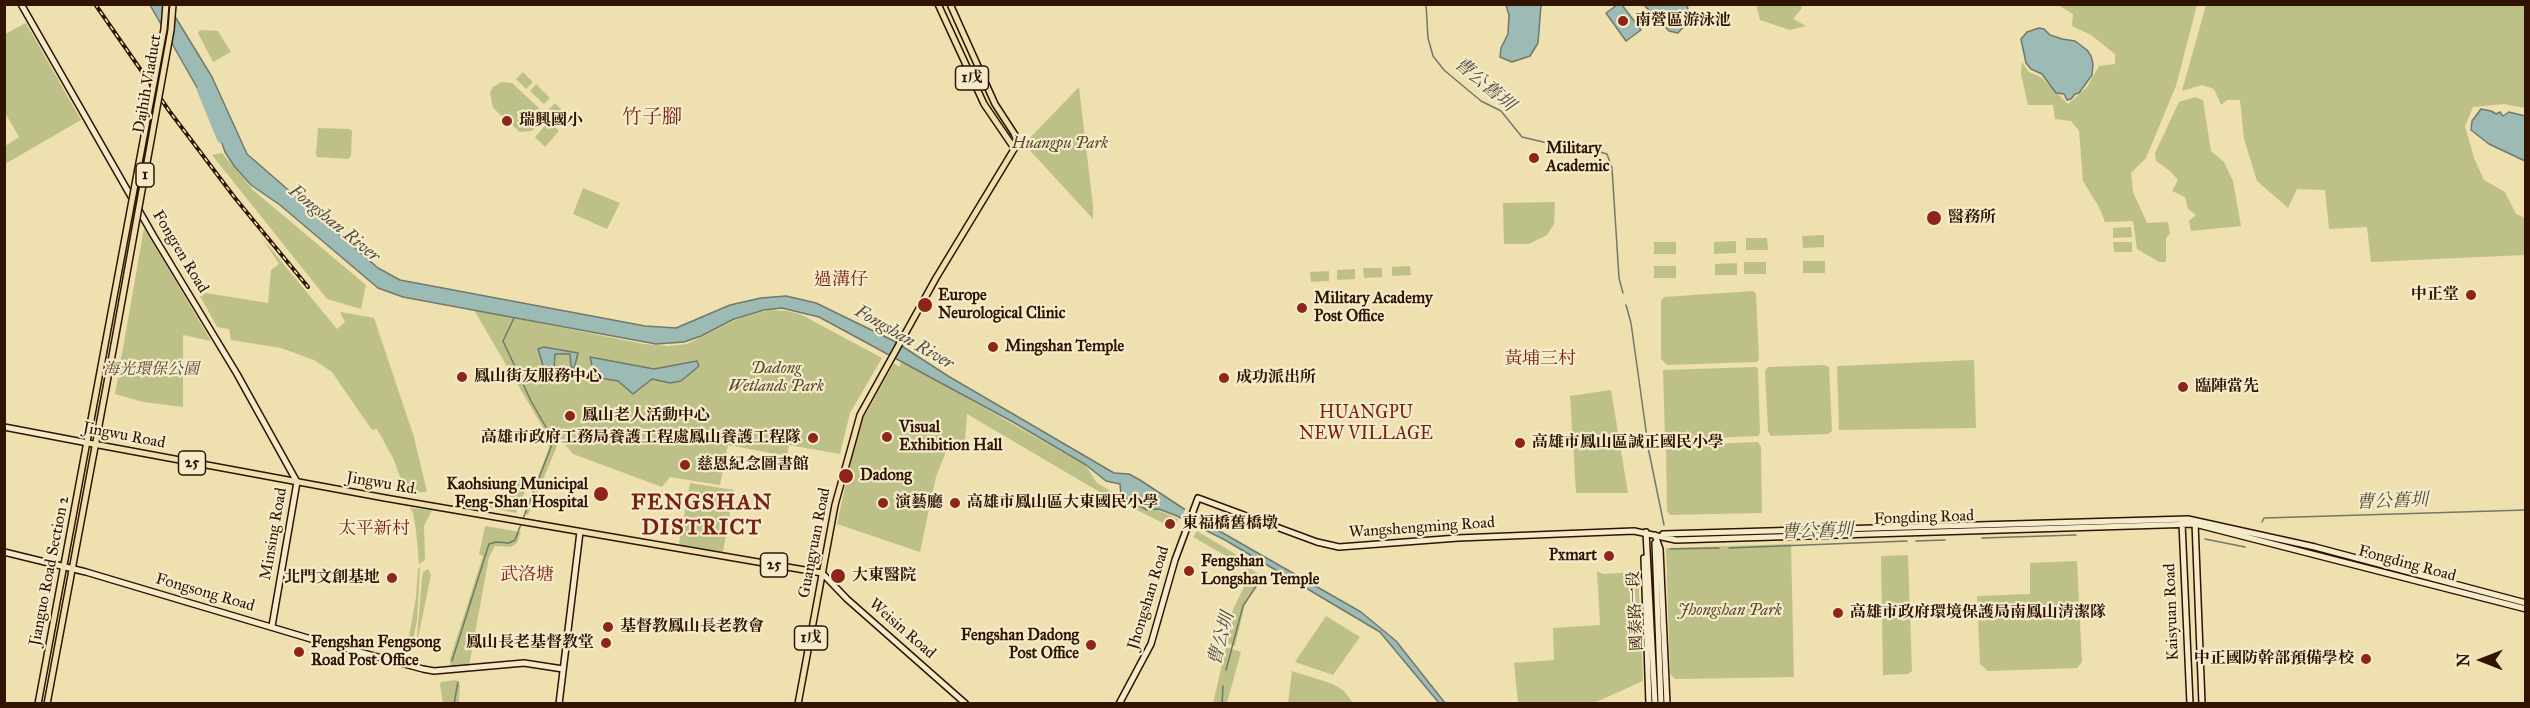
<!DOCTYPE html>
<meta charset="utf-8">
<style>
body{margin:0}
#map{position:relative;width:2530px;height:708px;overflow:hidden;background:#eee0af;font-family:"IM FELL Great Primer",serif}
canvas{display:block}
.frame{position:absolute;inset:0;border:6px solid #301301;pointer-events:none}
.north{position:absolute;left:2452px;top:630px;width:60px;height:60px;-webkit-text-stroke:4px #f4ebcb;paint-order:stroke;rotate:270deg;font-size:16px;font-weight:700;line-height:24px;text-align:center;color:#301301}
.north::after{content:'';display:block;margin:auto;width:21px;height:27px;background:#301301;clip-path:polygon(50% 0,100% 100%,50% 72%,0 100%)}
</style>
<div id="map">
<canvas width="2530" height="708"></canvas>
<div class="frame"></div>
<div class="north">N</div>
</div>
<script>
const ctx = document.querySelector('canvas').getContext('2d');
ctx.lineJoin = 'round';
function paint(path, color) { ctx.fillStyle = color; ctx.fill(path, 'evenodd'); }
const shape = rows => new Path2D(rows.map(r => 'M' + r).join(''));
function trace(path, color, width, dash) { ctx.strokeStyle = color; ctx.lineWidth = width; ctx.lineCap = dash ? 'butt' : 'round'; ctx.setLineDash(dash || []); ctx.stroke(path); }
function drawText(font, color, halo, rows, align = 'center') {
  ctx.font = font + ' "IM FELL Great Primer","Noto Serif TC",serif'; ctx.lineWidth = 4.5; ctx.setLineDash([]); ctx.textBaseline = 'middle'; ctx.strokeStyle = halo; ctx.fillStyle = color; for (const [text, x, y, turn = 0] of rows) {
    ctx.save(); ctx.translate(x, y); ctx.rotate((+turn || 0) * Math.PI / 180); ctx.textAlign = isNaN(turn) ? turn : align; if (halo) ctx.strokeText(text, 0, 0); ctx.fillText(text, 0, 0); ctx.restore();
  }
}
const green = shape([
 [1756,5,1801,5,1802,8,1793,19,1806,26,1790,30,1760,20],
 [2058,5,2197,5,2176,86,2146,158,2131,173,2133,192,2147,223,2168,222,2170,234,2166,238,2166,262,2159,262,2137,249,2133,221,2105,222,2099,207,2083,181,2079,131,2071,121,2055,119,2053,105,2028,105,2021,74,2022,62,2029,72,2041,77,2068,104,2087,87,2099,66,2115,64,2115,54,2091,35,2072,26,2073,14],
 [2206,5,2525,5,2525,108,2504,104,2473,107,2465,126,2474,158,2484,180,2505,192,2516,214,2525,218,2525,255,2371,262,2367,227,2329,229,2325,190,2297,189,2288,208,2257,181,2244,139,2240,100,2227,100,2221,105,2214,89,2202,85,2182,91],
 [26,23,81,120,5,164,5,146,19,137,5,113,5,34],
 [200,30,218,31,231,52,213,62,198,33],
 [523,72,533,82,526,89,516,79],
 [502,82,512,83,539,108,542,118,539,127,531,131,520,132,493,108,490,93,493,87],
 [536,84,550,98,544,104,530,91],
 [1079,87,1093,206,1093,219,1024,144],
 [2195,97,2203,100,2211,151,2224,162,2233,181,2241,226,2191,231,2189,221,2196,215,2188,209,2185,197,2172,191,2178,180,2170,171,2156,161,2155,153,2179,102],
 [555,103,569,118,563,124,549,109],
 [549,121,559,131,545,147,535,137],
 [318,128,349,129,352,131,351,156,348,159,317,157,316,154],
 [222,153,253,190,366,285,361,309,327,299,212,155],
 [583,188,620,203,607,229,573,214],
 [1555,202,1554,224,1547,235,1529,244,1504,244,1503,203],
 [2131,227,2132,237,2113,238,2113,228],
 [144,228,211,341,183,335,183,407,143,402,115,394],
 [1824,235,1824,247,1803,248,1802,236],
 [262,238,337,329,345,322,340,312,374,318,414,437,427,492,406,493,393,458,377,429,372,430,332,372,314,360,281,348,231,340,229,329,217,327,200,296,206,293,268,303,271,270,279,264],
 [1746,238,1767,238,1768,250,1746,250],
 [1736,241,1736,253,1714,254,1714,242],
 [1654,242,1676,242,1676,254,1654,254],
 [2113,242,2132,242,2132,252,2114,252],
 [1803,261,1825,261,1825,273,1803,273],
 [1744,262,1766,262,1766,274,1744,274],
 [1737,263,1737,275,1715,275,1715,264],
 [1410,266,1411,275,1392,276,1392,267],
 [1654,266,1676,266,1676,278,1654,278],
 [1363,268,1382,268,1382,277,1364,278],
 [1355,269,1355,279,1337,280,1337,270],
 [1329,271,1329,281,1311,282,1310,272],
 [1753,291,1756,294,1759,359,1757,362,1667,365,1661,359,1661,301,1664,297],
 [474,310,644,344,668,346,687,344,742,317,770,310,787,311,800,314,882,358,850,413,840,454,789,445,787,456,728,445,720,485,670,477,662,487,573,454,560,439,528,515,524,513,549,448,546,433],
 [1974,360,1976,428,1839,430,1837,366],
 [902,361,1086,466,1097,483,1119,496,1123,493,1147,511,1158,510,1178,519,1175,529,1098,491,967,414,965,441,951,439,936,477,920,552,837,524,858,428,894,363,899,367],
 [1824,365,1829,367,1832,431,1828,434,1771,436,1768,431,1765,371,1768,367],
 [1756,367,1758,369,1760,433,1758,436,1665,440,1663,370],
 [1611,390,1628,493,1576,493,1570,396],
 [1758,442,1761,447,1762,513,1670,515,1667,511,1666,446],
 [530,479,516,513,486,507,509,490,511,481],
 [690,483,734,490,723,552,682,546,679,543],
 [410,508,432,510,424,526,425,560,419,564,416,530,413,513],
 [485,526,521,532,517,543,511,547,495,546,489,557,469,666,451,669,450,659,483,556,479,554],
 [1197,531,1237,555,1228,557,1193,537],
 [1791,544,1794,677,1675,679,1670,674,1666,548],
 [1908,555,1912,671,1908,674,1883,675,1881,556],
 [2077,561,2082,662,2077,668,1988,671,1980,664,1977,596,2030,594,2030,563],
 [1247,567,1263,576,1245,604,1235,646,1227,643,1233,609,1244,587,1241,575],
 [418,568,420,569,417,621,413,640,407,648,416,597],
 [428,569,431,575,416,648,422,578,423,572],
 [1597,571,1603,574,1638,572,1643,681,1596,702,1518,703,1514,663,1554,660,1553,628,1600,625],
 [1326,616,1360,637,1333,675,1295,662],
 [1226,647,1241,652,1227,703,1213,704],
 [1292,671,1333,684,1344,691,1353,703,1288,703],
 [456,680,460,685,459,703,443,703,440,685,441,682]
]);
const water = shape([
 [150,5,168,5,212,77,247,154,378,268,400,280,645,326,676,328,730,305,761,298,786,296,816,303,894,341,948,376,1114,473,1129,474,1140,480,1207,524,1361,612,1396,641,1445,703,1439,703,1380,632,1225,540,1177,516,1159,509,1147,510,1121,496,1120,484,1106,481,1086,465,1013,422,819,317,782,308,764,310,734,319,701,336,684,342,656,344,403,297,378,288,280,205,251,185,234,166,225,152,211,112,150,5],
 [1506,5,1541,5,1538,43,1530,56,1512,62,1500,57,1501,48,1508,34,1509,15,1506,5],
 [1617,5,1622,5,1641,30,1626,41,1606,13,1617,5],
 [1644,5,1687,5,1690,19,1678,33,1669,31,1644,5],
 [2039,28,2044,29,2050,35,2062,39,2075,41,2087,50,2091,56,2093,64,2092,75,2079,93,2075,94,2071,99,2067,100,2064,94,2056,93,2042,74,2031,69,2026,63,2021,39,2027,32,2039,28],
 [2481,109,2491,111,2496,114,2500,112,2503,116,2509,112,2525,116,2525,161,2489,144,2471,130,2472,121,2481,109],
 [544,347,578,353,574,369,571,366,570,354,555,354,554,369,551,372,544,369,538,349,544,347],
 [590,357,654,369,697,361,699,366,681,381,670,383,652,379,633,394,618,381,600,378,594,374,590,357]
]);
const pier = shape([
 [1186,507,1201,517,1196,529,1180,521]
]);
const stream = shape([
 [1426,4,1428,38,1433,56,1444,70,1481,101,1501,111,1522,137,1543,142,1577,145,1607,154,1612,168,1619,278,1623,293],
 [1626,305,1631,323,1649,452,1664,525],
 [514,318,503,341,531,401,551,436,551,447,523,519],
 [2262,522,2264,518,2526,510],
 [1982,538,2076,535],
 [2205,539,2245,547],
 [1916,541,1945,540],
 [1729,548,1907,541],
 [1670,549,1719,548],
 [452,661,489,544,496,542,509,543,515,540,521,524],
 [1226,670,1243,606,1257,585],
 [454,704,458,682],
 [1222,704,1223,686]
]);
const river = shape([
 [201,90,221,139]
]);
const secondary = shape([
 [21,4,153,235,237,374,297,482,272,626],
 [4,427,88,443],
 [2195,522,2202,704],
 [2182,523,2190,704],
 [1646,532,1655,704],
 [1663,534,2188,519,2315,547,2526,603],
 [1655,535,1660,549,1667,704],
 [1655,543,1661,704],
 [4,552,86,572,311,639,423,669,434,671,524,663,563,669],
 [1644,558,1649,704],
 [822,573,847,599,966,704],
 [559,704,580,532],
 [1119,704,1151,644,1175,560,1198,498,1317,542,1339,547,1458,538,1634,531,1676,540,2195,524,2526,609]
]);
const primary = shape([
 [938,4,984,104,1014,148],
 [88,443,385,498,822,573],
 [38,704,105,345],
 [47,704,114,345],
 [798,704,835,505,860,415,936,278,1019,141,995,104,950,4]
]);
const rail = shape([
 [95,4,170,112,235,198,308,287]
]);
const primaryBridge = shape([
 [105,345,164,29,166,4],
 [114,345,171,30,173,4]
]);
const markers = [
 [1623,21,6,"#8f2418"],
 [507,121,6,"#8f2418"],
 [1534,158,6,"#8f2418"],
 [1934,218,8,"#8f2418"],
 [2471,295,6,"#8f2418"],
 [925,305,8,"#8f2418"],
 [1302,308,6,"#8f2418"],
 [993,347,6,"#8f2418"],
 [462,377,6,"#8f2418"],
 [1224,378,6,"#8f2418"],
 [2183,387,6,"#8f2418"],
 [570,416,6,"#8f2418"],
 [887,437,6,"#8f2418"],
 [813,438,6,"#8f2418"],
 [1520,443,6,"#8f2418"],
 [685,465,6,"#8f2418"],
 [846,476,8,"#8f2418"],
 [601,494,8,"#8f2418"],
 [883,503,6,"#8f2418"],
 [955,503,6,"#8f2418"],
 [1170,524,6,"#8f2418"],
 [1609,556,6,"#8f2418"],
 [1189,571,6,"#8f2418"],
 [838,576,8,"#8f2418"],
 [392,578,6,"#8f2418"],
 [1838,613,6,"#8f2418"],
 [608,627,6,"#8f2418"],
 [606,643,6,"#8f2418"],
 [1091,645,6,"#8f2418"],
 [299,652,6,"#8f2418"],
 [2366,659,6,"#8f2418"]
];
const shields = [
 [972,78,33],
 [145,175,18],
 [192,463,27],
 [774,565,27],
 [811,638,33]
];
const shieldNames = [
 ["1戊",972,78],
 ["1",145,175],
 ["25",192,463],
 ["25",774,565],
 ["1戊",811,638]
];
const poiNames = [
 ["南營區游泳池",1635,21],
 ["瑞興國小",519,121],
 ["Military",1546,149],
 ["Academic",1546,167],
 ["醫務所",1948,218],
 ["中正堂",2459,295,"right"],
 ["Europe",938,296],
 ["Neurological Clinic",938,314],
 ["Military Academy",1314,299],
 ["Post Office",1314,317],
 ["Mingshan Temple",1005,347],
 ["鳳山街友服務中心",474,377],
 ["成功派出所",1236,378],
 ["臨陣當先",2195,387],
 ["鳳山老人活動中心",582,416],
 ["Visual",899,428],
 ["Exhibition Hall",899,446],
 ["高雄市政府工務局養護工程處鳳山養護工程隊",801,438,"right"],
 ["高雄市鳳山區誠正國民小學",1532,443],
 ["慈恩紀念圖書館",697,465],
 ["Dadong",860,476],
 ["Kaohsiung Municipal",588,485,"right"],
 ["Feng-Shan Hospital",588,503,"right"],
 ["演藝廳",895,503],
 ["高雄市鳳山區大東國民小學",967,503],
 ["東福橋舊橋墩",1182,524],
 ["Pxmart",1597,556,"right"],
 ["Fengshan",1201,562],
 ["Longshan Temple",1201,580],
 ["大東醫院",852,576],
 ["北門文創基地",380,578,"right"],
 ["高雄市政府環境保護局南鳳山清潔隊",1850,613],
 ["基督教鳳山長老教會",620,627],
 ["Fengshan Dadong",1079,636,"right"],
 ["Post Office",1079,654,"right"],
 ["Fengshan Fengsong",311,643],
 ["Road Post Office",311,661],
 ["鳳山長老基督教堂",594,643,"right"],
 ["中正國防幹部預備學校",2354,659,"right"]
];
const streetNames = [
 ["Dajhih Viaduct",148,84,-80],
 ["Fongren Road",180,252,59],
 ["Jingwu Road",124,436,11],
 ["Jingwu Rd.",382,484,10],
 ["Fongding Road",1924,518,-2],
 ["Wangshengming Road",1422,528,-4],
 ["Minsing Road",274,534,-80],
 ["Guangyuan Road",815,543,-79],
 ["Fongding Road",2407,564,15],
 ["Jianguo Road Section 2",50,571,-79],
 ["Fongsong Road",205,593,16],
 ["Jhongshan Road",1149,598,-73],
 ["國泰路一段",1636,611,-93],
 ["Kaisyuan Road",2172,612,-92],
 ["Weisin Road",902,629,41]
];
const parkNames = [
 ["Huangpu Park",1060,144],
 ["Dadong",776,369],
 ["Wetlands Park",776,387],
 ["海光環保公園",151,370],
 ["Jhongshan Park",1730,611]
];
const waterNames = [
 ["曹公舊圳",1484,85,40],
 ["Fongshan River",334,224,39],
 ["Fongshan River",904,338,30],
 ["曹公舊圳",2392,502,-2],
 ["曹公舊圳",1817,532,-2],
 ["曹公圳",1222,639,-75]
];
const neighbourhoodNames = [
 ["過溝仔",841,281],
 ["黃埔三村",1540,360],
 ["HUANGPU",1366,414],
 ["NEW VILLAGE",1366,435],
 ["太平新村",374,530],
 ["武洛塘",527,576]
];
const quarterNames = [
 ["竹子腳",652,118]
];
const districtNames = [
 ["FENGSHAN",702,504],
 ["DISTRICT",702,529]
];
paint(green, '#bec187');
paint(water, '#9cbbb4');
trace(water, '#71786c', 1.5);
paint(pier, '#eee0af');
trace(stream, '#71786c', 1.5);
trace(river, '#9cbbb4', 8);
trace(secondary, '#301301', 8);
trace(primary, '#301301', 8);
trace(secondary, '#f4ebcb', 5);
trace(primary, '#eee0af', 5);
trace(rail, '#301301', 4);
trace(rail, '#f4ebcb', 1.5, [4.5]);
trace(primaryBridge, '#301301', 8, []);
trace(primaryBridge, '#eee0af', 5);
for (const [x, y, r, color] of markers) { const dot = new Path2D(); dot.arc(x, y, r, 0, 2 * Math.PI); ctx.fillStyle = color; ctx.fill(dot); trace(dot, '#f4ebcb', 2); }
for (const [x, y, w] of shields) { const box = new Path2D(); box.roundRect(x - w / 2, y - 12, w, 24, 4.5); ctx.fillStyle = '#f4ebcb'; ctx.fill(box); trace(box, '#301301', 1.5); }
drawText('bold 15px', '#301301', null, shieldNames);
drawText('bold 16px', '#301301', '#f4ebcb', poiNames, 'left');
drawText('16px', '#301301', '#f4ebcb', streetNames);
drawText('italic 16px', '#5b4729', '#f4ebcb', parkNames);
drawText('italic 18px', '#564e40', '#f4ebcb', waterNames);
drawText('18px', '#7a1f14', '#f4ebcb', neighbourhoodNames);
drawText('20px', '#7a1f14', '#f4ebcb', quarterNames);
ctx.letterSpacing = '1.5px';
drawText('bold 22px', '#7a1f14', '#f4ebcb', districtNames);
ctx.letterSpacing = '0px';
</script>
